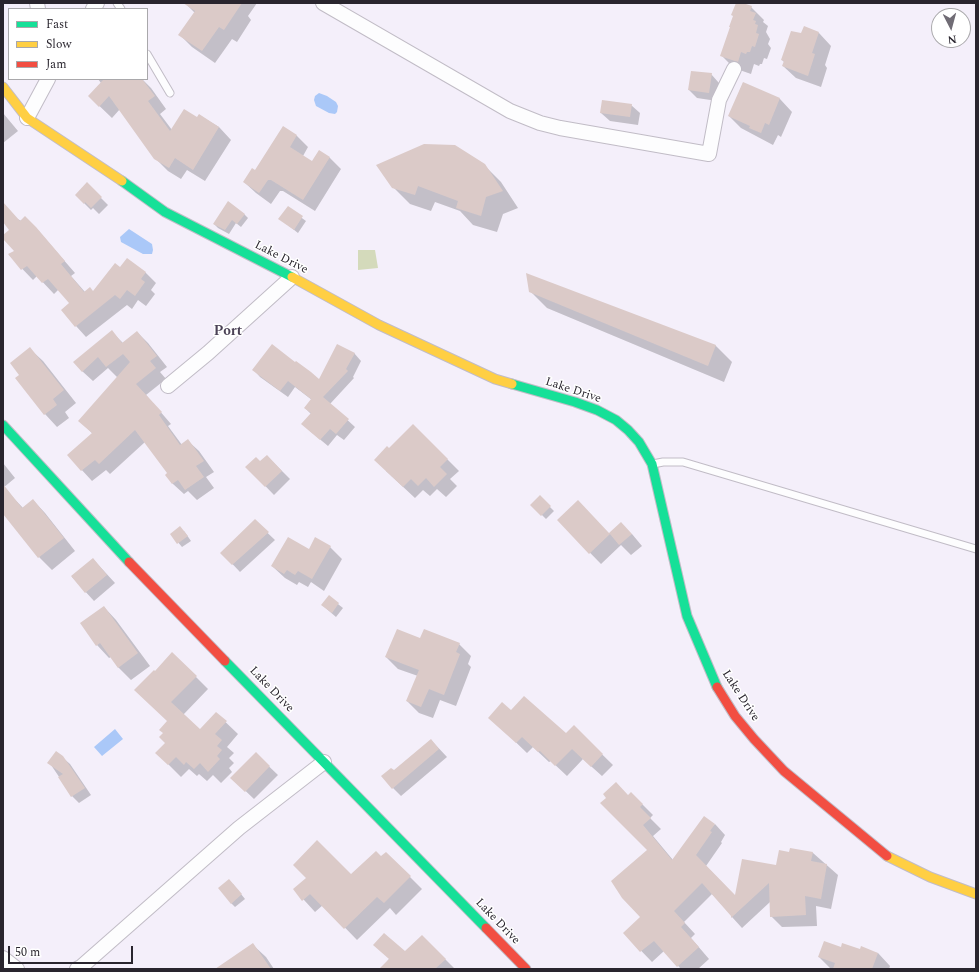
<!DOCTYPE html>
<style>
body{margin:0}
#map{position:relative;width:979px;height:972px;overflow:hidden;background:#f4effa;font-family:Spectral,serif}
canvas{display:block}
.frame{position:absolute;inset:0;border:4px solid #29252e;pointer-events:none}
.legend{position:absolute;left:8px;top:8px;width:140px;height:72px;box-sizing:border-box;background:#fff;border:1px solid #a9a8ab;margin:0;padding:5px 7px;list-style:none;font-size:12px;color:#29252e}
.legend li{display:flex;align-items:center;gap:8px;height:20px}
.legend b{width:20px;border:1px solid #a9a8ab}
.north{position:absolute;left:931px;top:8px;width:40px;height:40px;box-sizing:border-box;background:#fff;border:1px solid #a9a8ab;border-radius:50%;rotate:174deg;font-size:11px;font-weight:700;line-height:16px;text-align:center;color:#29252e}
.north::after{content:'';display:block;margin:auto;width:14px;height:18px;background:#706c75;clip-path:polygon(50% 0,100% 100%,50% 72%,0 100%)}
.scale{position:absolute;left:8px;top:946px;width:125px;height:18px;box-sizing:border-box;border:2px solid #29252e;border-top:0;padding-left:5px;font-size:12px;line-height:14px;white-space:nowrap;color:#29252e;-webkit-text-stroke:3px #fff;paint-order:stroke}
</style>
<div id="map">
<canvas width="979" height="972"></canvas>
<div class="frame"></div>
<ul class="legend">
<li><b style="height:5px;background:#16e098"></b>Fast</li>
<li><b style="height:5px;background:#ffcf43"></b>Slow</li>
<li><b style="height:5px;background:#f24e42"></b>Jam</li>
</ul>
<div class="north">N</div>
<div class="scale">50 m</div>
</div>
<script>
const ctx = document.querySelector('canvas').getContext('2d');
ctx.lineJoin = 'round';
function paint(path, color) { ctx.fillStyle = color; ctx.fill(path, 'evenodd'); }
const shape = rows => new Path2D(rows.map(r => 'M' + r).join(''));
function trace(path, color, width, dash) { ctx.strokeStyle = color; ctx.lineWidth = width; ctx.lineCap = dash ? 'butt' : 'round'; ctx.setLineDash(dash || []); ctx.stroke(path); }
function drawText(font, color, halo, rows, align = 'center') {
  ctx.font = font + ' Spectral,serif'; ctx.lineWidth = 3; ctx.setLineDash([]); ctx.textBaseline = 'middle'; ctx.strokeStyle = halo; ctx.fillStyle = color; for (const [text, x, y, turn = 0] of rows) {
    ctx.save(); ctx.translate(x, y); ctx.rotate((+turn || 0) * Math.PI / 180); ctx.textAlign = isNaN(turn) ? turn : align; if (halo) ctx.strokeText(text, 0, 0); ctx.fillText(text, 0, 0); ctx.restore();
  }
}
const green = shape([
 [358,250,375,250,378,268,358,270]
]);
const water = shape([
 [319,93,327,96,336,102,338,106,337,112,335,114,329,113,316,106,314,100,315,96],
 [129,229,152,244,153,250,152,254,143,254,121,242,120,237],
 [115,729,123,739,102,756,94,747]
]);
const shadow = shape([
 [190,3,257,3,248,16,251,20,237,42,232,39,215,63,192,47,180,35,195,13,188,6],
 [737,3,751,7,764,20,763,22,768,26,766,32,770,39,768,44,771,48,767,59,764,58,762,64,760,64,759,66,754,64,751,74,734,68,721,55,731,28],
 [819,33,831,46,825,65,827,68,821,87,796,78,783,66,784,62,782,60,801,35],
 [711,74,719,83,717,101,697,98,689,90],
 [98,79,142,79,151,88,166,109,160,114,172,130,197,118,199,115,219,127,231,140,205,181,187,170,181,179,168,171,155,158,120,109,112,118,89,96,101,83],
 [743,83,780,99,792,112,781,137,778,135,773,145,741,128,729,116],
 [631,105,640,113,638,125,610,121,601,113],
 [3,113,18,131,3,143],
 [283,127,297,136,308,147,303,156,312,162,319,151,330,158,341,169,315,211,283,191,280,191,271,204,256,193,244,182,255,171],
 [484,165,501,182,518,208,503,214,497,232,473,225,460,211,435,202,431,211,410,204,393,187],
 [87,184,108,205,99,214,93,208,91,210,76,195],
 [288,208,306,221,298,233,280,219],
 [3,212,36,228,75,273,71,276,85,292,94,292,121,269,145,272,156,283,151,290,155,294,146,306,138,300,132,309,127,305,86,337,76,326,71,303,59,289,54,294,37,276,33,280,9,255,16,252,3,237,11,230,3,221],
 [244,214,248,218,241,227,236,223,229,234,218,228,214,224],
 [530,291,715,345,732,362,724,382,547,308],
 [112,332,123,343,137,332,148,343,167,367,160,372,166,379,146,395,171,424,168,426,182,445,188,441,199,451,214,472,206,477,214,488,197,500,188,491,184,494,173,484,166,475,168,473,145,442,110,474,106,470,92,481,68,455,93,434,80,421,118,378,108,368,93,381,82,371],
 [30,349,43,361,76,403,65,412,69,418,57,427,45,414,21,375],
 [354,353,361,361,353,377,354,378,330,404,355,427,344,440,337,435,328,446,310,431,311,414,305,408,312,400,295,387,288,397,260,377,253,369,319,380],
 [413,425,459,471,450,479,457,486,446,497,437,489,430,496,423,490,415,498,386,471,389,449],
 [267,456,290,479,274,495,247,467,260,463],
 [3,463,15,478,3,488],
 [6,490,23,508,33,500,45,513,75,551,52,570,39,557,3,512,3,492],
 [540,497,554,511,546,519,532,505],
 [558,520,609,534,632,534,642,546,631,555,621,545,601,564],
 [255,521,275,540,240,572,222,553],
 [184,531,191,541,182,547,171,534],
 [330,547,342,559,324,591,311,582,308,587,299,582,297,585,285,578,272,566,309,550],
 [93,559,115,583,94,601,72,577],
 [329,597,343,608,336,617,322,605],
 [104,607,116,620,150,666,131,680,118,667,111,657,109,658,97,645],
 [421,639,459,644,471,656,468,664,471,667,456,706,440,700,433,718,419,713,407,701,418,676,398,669,386,657],
 [172,653,208,689,183,715,200,731,216,713,238,734,227,747,234,753,229,758,234,763,229,768,232,772,221,783,213,775,207,781,199,774,197,776,189,769,181,777,157,753,166,743,164,734,168,722,155,672],
 [511,712,566,734,574,727,613,765,602,776,583,759,567,776,551,761,549,762,533,747,527,753,501,728],
 [431,740,447,757,401,796,393,788,394,771],
 [256,754,278,775,254,799,232,778],
 [62,757,70,764,91,795,79,803,72,796,49,762],
 [631,793,653,815,650,818,661,829,653,836,673,860,715,824,725,835,721,842,722,843,706,866,736,897,777,866,790,853,813,853,838,875,831,909,816,906,817,926,782,927,771,916,770,902,742,928,732,917,732,916,712,894,684,922,695,934,691,938,709,959,698,969,681,969,664,951,652,962,624,933,641,918,649,850,628,796],
 [386,853,422,889,396,915,390,908,357,940,323,905,315,912,294,889,351,876,381,858],
 [233,884,245,899,235,907,231,903],
 [422,936,455,969,381,969,389,959,405,952],
 [253,945,266,957,274,969,222,969],
 [841,948,878,953,890,966,889,969,831,969,819,957]
]);
const building = shape([
 [183,3,242,3,224,30,219,27,202,51,178,35,195,11],
 [736,3,743,3,752,6,750,11,756,13,753,20,756,21,755,24,758,25,756,33,759,34,755,47,752,46,750,52,747,52,746,54,741,52,738,62,720,56,730,27,729,27,733,16,731,15],
 [804,26,819,32,812,53,815,54,808,76,782,66,784,61,781,60,791,31,801,33],
 [691,71,712,73,709,93,688,90],
 [104,79,142,79,155,96,148,101,170,131,184,109,197,117,199,114,219,127,193,170,175,158,169,168,154,159,109,96,99,107,88,96],
 [743,82,780,98,769,125,765,123,761,133,749,128,750,126,728,116],
 [602,100,632,104,630,117,600,113],
 [283,126,297,135,290,147,312,161,319,150,330,157,303,200,271,180,268,180,259,193,243,182,252,168,255,170],
 [424,144,455,145,485,164,503,191,486,197,481,216,456,208,458,201,418,186,415,195,392,188,376,165],
 [87,182,102,197,91,208,85,202,84,204,75,195],
 [228,201,245,214,237,224,232,220,225,230,213,224],
 [3,202,20,221,25,216,36,227,65,261,61,264,84,292,90,287,93,291,115,263,120,267,127,258,146,272,141,279,145,282,135,296,127,290,120,299,115,295,75,327,61,310,69,303,48,279,42,283,27,266,21,270,8,254,14,251,3,239,3,235,9,230,3,222],
 [288,206,303,216,294,230,278,219],
 [526,273,716,345,708,366,529,292],
 [112,330,122,343,137,331,157,356,150,361,156,368,136,384,162,412,159,415,180,445,188,439,204,461,196,466,204,477,185,490,178,480,172,484,165,475,167,473,135,430,99,464,95,460,81,471,67,455,92,433,78,421,130,362,123,354,106,367,98,357,82,372,73,362],
 [272,344,295,362,296,361,311,372,319,379,337,344,355,353,346,369,348,371,323,397,349,419,336,434,330,429,320,440,301,424,311,413,304,408,311,399,288,381,280,391,252,370],
 [30,347,64,390,53,399,57,405,44,415,15,378,19,375,10,363],
 [413,424,448,459,440,467,447,474,434,487,426,478,418,486,411,479,403,487,374,460,387,446,389,448],
 [267,455,282,471,265,487,245,467,256,457,260,461],
 [3,484,22,508,33,499,64,538,38,558,3,514],
 [540,495,551,506,541,516,530,505],
 [578,500,609,533,621,522,632,534,619,545,610,534,589,554,557,520],
 [255,519,269,532,232,565,220,553],
 [180,526,188,536,177,544,170,534],
 [288,537,309,549,315,537,331,546,312,579,298,571,295,575,287,570,284,574,271,566],
 [93,558,107,575,85,593,71,576],
 [329,595,339,603,332,613,321,605],
 [104,606,138,653,118,668,100,643,96,646,80,623],
 [397,629,420,638,424,629,460,643,456,652,460,654,444,695,429,689,421,707,406,701,419,670,385,657],
 [172,652,197,676,171,702,200,729,216,712,227,721,215,734,222,740,217,746,222,750,217,756,220,759,208,772,200,763,194,769,186,762,184,765,176,757,168,765,155,753,165,743,159,737,163,733,159,730,167,721,134,690,154,670,155,671],
 [524,696,566,733,574,725,603,754,591,767,572,749,555,766,540,751,538,752,522,737,516,743,488,718,502,702,511,710],
 [431,739,439,749,392,789,381,776,391,768,394,770],
 [56,751,63,756,85,788,71,797,58,777,63,774,47,763],
 [256,752,270,766,245,792,230,778],
 [616,782,628,795,631,792,643,804,640,807,651,818,643,825,672,860,704,816,715,824,710,831,712,832,696,855,735,895,742,859,776,865,779,850,789,852,790,848,813,852,811,861,827,864,821,899,805,896,806,915,770,917,769,883,731,918,731,916,702,883,674,911,685,923,681,927,699,947,677,967,654,941,640,952,623,933,640,917,622,898,611,881,647,850,600,803,606,798,603,794],
 [317,840,351,874,376,851,381,856,386,852,411,876,384,903,377,897,344,929,310,894,302,901,293,889,306,878,293,865],
 [229,879,242,894,231,904,218,888],
 [384,933,405,951,422,935,446,959,435,969,379,969,389,959,373,945],
 [824,941,841,947,842,943,860,949,861,946,878,953,872,969,833,969,835,963,818,957],
 [253,943,271,969,215,969]
]);
const lane = shape([
 [117,3,121,9],
 [147,54,170,93],
 [653,464,663,462,683,462,976,549]
]);
const street = shape([
 [37,3,38,9],
 [323,3,510,111,540,123,560,128,709,154,719,100,734,69],
 [93,9,97,3],
 [27,118,48,79],
 [168,386,208,353,292,277],
 [3,958,17,969],
 [77,969,81,967,239,828,324,762]
]);
const fast = shape([
 [122,181,165,212,292,277],
 [512,384,575,402,597,410,616,420,628,430,639,442,652,464,687,616,717,687],
 [3,425,129,562],
 [225,661,486,928]
]);
const slow = shape([
 [3,87,27,118,122,181],
 [292,277,379,325,495,379,512,384],
 [887,856,930,877,976,894]
]);
const jam = shape([
 [129,562,225,661],
 [717,687,735,716,754,739,784,771,887,856],
 [486,928,526,969]
]);
const streetNames = [
 ["Lake Drive",281,258,27],
 ["Lake Drive",573,391,18],
 ["Lake Drive",271,690,46],
 ["Lake Drive",740,696,57],
 ["Lake Drive",497,922,46]
];
const quarterNames = [
 ["Port",228,332]
];
paint(green, '#d4dabb');
paint(water, '#aac8f8');
paint(shadow, '#0003');
paint(building, '#dbcac8');
trace(lane, '#c1bcc6', 9);
trace(street, '#c1bcc6', 16);
trace(fast, '#c1bcc6', 11);
trace(slow, '#c1bcc6', 11);
trace(jam, '#c1bcc6', 11);
trace(lane, '#fdfdfe', 7);
trace(street, '#fdfdfe', 14);
trace(fast, '#16e098', 9);
trace(slow, '#ffcf43', 9);
trace(jam, '#f24e42', 9);
drawText('12px', '#29252e', '#fff', streetNames);
drawText('bold 14px', '#4b4256', '#fff', quarterNames);
</script>
